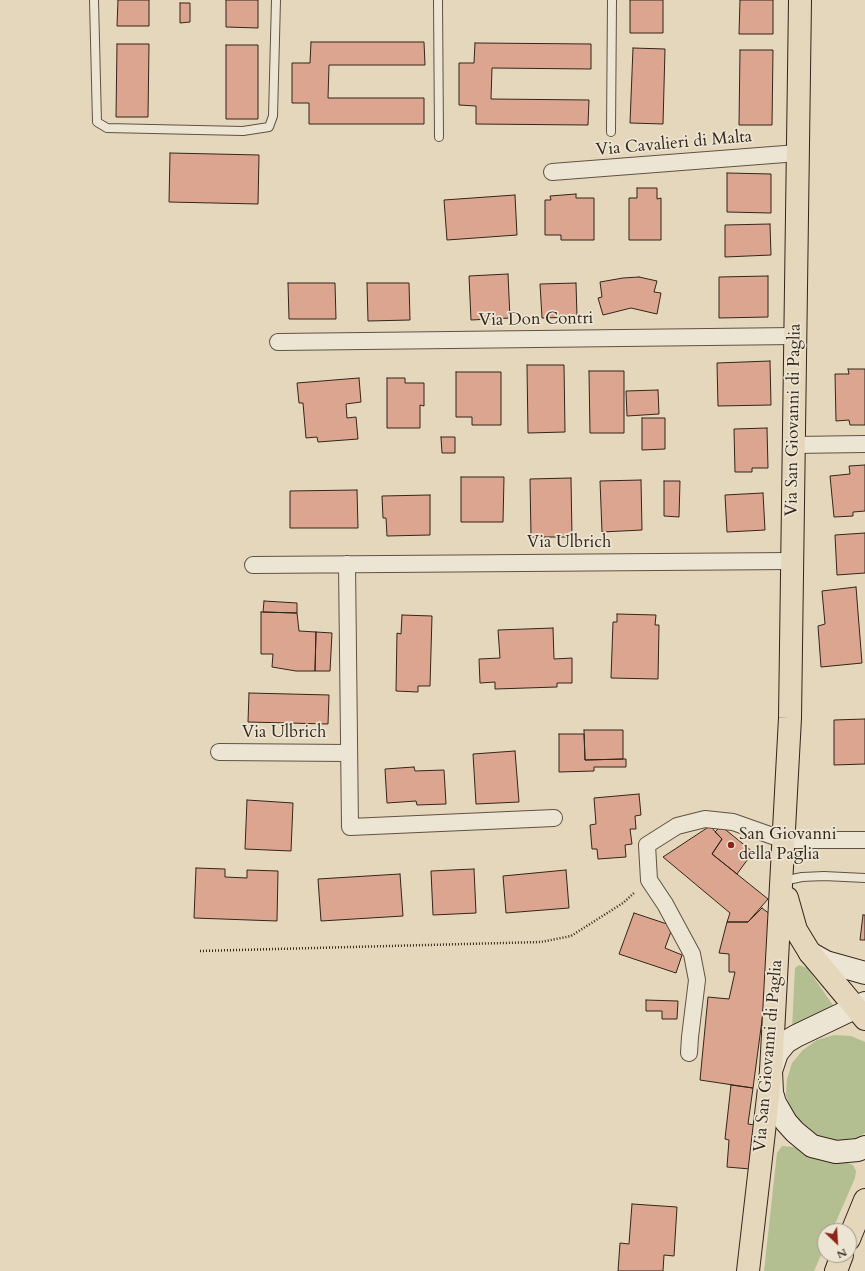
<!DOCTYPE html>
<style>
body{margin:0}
#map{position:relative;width:865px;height:1271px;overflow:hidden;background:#e4d7bc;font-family:Cardo,serif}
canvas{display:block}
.north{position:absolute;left:817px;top:1223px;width:40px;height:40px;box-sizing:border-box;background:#ede5d3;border:1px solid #a39889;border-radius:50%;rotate:155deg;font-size:11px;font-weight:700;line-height:16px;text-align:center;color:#34251a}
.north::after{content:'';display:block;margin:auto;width:14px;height:18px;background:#8f2418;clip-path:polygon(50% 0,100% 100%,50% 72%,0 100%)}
</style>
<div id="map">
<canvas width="865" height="1271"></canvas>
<div class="north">N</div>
</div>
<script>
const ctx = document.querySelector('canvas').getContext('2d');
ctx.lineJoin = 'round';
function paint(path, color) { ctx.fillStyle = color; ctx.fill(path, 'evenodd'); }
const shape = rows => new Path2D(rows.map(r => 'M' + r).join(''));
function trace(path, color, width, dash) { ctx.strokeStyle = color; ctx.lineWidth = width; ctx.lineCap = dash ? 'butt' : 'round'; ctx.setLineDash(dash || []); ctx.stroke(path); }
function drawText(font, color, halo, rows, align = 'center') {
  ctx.font = font + ' Cardo,serif'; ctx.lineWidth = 3.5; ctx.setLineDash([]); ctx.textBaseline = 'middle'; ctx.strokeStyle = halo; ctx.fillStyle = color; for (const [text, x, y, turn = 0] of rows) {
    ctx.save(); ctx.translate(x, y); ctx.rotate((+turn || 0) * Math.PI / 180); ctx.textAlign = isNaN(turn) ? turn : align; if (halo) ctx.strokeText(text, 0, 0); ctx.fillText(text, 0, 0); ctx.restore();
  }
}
const green = shape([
 [799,965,807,968,835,1008,792,1029,795,968],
 [834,1035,851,1036,865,1042,865,1133,857,1138,841,1140,826,1139,811,1133,799,1123,791,1110,786,1095,787,1079,792,1063,803,1050,817,1040],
 [782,1146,794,1147,814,1158,828,1162,845,1162,853,1165,856,1171,855,1178,832,1231,825,1231,825,1246,814,1271,764,1271,777,1153]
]);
const building = shape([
 [118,0,149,0,149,26,117,26,118,0],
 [226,0,258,0,258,28,226,27,226,0],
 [630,0,663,0,663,33,630,33,630,0],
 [740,0,773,0,773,34,739,34,740,0],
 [180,3,190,3,190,22,180,23,180,3],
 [311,42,424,42,425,65,329,65,328,98,424,98,424,124,309,124,309,103,292,103,292,63,310,63,311,42],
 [475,43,591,44,591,69,492,68,491,99,589,100,588,125,476,124,476,106,459,105,459,63,474,63,475,43],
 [117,44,149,44,148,117,116,117,117,44],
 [226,45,258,45,258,119,226,119,226,45],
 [633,48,665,49,663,124,630,123,633,48],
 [740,50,773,50,772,125,739,125,740,50],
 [170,153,259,155,258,204,169,202,170,153],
 [727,173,771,174,771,213,727,212,727,173],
 [637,188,657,188,657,199,661,198,661,240,629,240,629,198,637,198,637,188],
 [576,194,576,198,594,198,594,240,561,240,561,235,545,235,545,200,551,200,550,196,576,194],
 [515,195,517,235,447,240,444,200,515,195],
 [770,224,771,255,725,257,725,225,770,224],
 [508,274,510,318,471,320,469,276,508,274],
 [768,276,768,317,719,318,719,277,768,276],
 [639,277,657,281,654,292,661,293,657,314,631,308,603,315,598,298,602,297,600,282,623,278,639,277],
 [288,283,335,283,336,319,289,319,288,283],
 [367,283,409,283,410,320,368,321,367,283],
 [576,283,577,317,542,318,540,284,576,283],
 [770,361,771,405,718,406,717,363,770,361],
 [527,365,564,365,565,432,528,433,527,365],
 [848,369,865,369,865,425,850,425,849,420,836,421,835,374,849,374,848,369],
 [589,371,624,371,624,433,590,433,589,371],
 [456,372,501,372,501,425,472,425,472,417,456,417,456,372],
 [359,378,361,402,346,404,347,418,356,417,358,439,318,442,317,437,306,438,303,403,299,403,297,383,359,378],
 [387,378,405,378,405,383,424,383,424,406,420,405,420,428,387,428,387,378],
 [658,390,659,414,627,416,626,391,658,390],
 [642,418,665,418,665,449,642,450,642,418],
 [767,428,768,468,752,468,752,472,735,472,734,429,767,428],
 [441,437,455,437,455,453,442,453,441,437],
 [865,465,865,511,853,512,853,516,834,517,830,476,850,474,849,466,865,465],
 [461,477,504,477,503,522,461,522,461,477],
 [571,478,572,537,531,537,530,479,571,478],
 [641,480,642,530,602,532,600,481,641,480],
 [664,481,680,481,679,517,664,516,664,481],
 [357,490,358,528,290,528,290,491,357,490],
 [763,493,765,530,727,532,725,495,763,493],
 [430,495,430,535,387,536,386,518,383,518,382,496,430,495],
 [865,533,865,573,837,575,835,535,865,533],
 [856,587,862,663,821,667,818,626,825,624,822,591,856,587],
 [264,601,297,603,297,613,263,612,264,601],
 [261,612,297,613,299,631,316,632,315,671,296,671,272,667,273,654,261,654,261,612],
 [617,614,656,615,655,625,659,625,658,679,611,678,613,622,617,622,617,614],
 [402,615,432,616,430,686,418,686,418,692,396,691,397,633,401,634,402,615],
 [553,628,554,659,572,658,572,683,557,683,557,687,495,689,495,682,480,683,479,659,500,658,498,630,553,628],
 [316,632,332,633,330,671,315,671,316,632],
 [249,693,329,695,328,724,248,722,249,693],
 [865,719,865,764,834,765,834,720,865,719],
 [584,730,623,730,623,759,585,760,584,730],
 [559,734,584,734,585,760,626,759,626,767,594,767,594,771,559,772,559,734],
 [515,751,519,802,476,804,473,754,515,751],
 [414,767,415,771,444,770,446,804,417,805,416,801,387,803,385,769,414,767],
 [639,794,641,815,635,816,636,829,630,829,632,844,625,845,626,857,598,859,597,849,592,849,590,825,596,824,594,798,639,794],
 [247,800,293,803,291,851,245,849,247,800],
 [710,826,722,839,712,854,768,899,748,922,727,922,730,913,663,857,710,826],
 [721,826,753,852,737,874,712,854,722,839,715,832,721,826],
 [196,868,225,869,225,877,247,878,247,870,278,871,277,921,194,918,196,868],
 [474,869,476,913,433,915,431,871,474,869],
 [566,870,569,908,506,913,503,876,566,870],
 [400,874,403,916,321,921,318,879,400,874],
 [762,908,771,915,766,990,753,1088,700,1080,708,997,729,999,735,972,729,972,729,954,719,953,727,922,748,922,762,908],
 [634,913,673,926,665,948,682,955,676,973,619,954,634,913],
 [863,915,865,915,865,940,860,940,863,915],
 [646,1000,678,1001,677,1019,662,1019,662,1011,646,1011,646,1000],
 [731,1085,753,1088,748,1124,755,1125,750,1169,727,1167,729,1140,725,1139,731,1085],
 [632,1204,677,1207,674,1256,664,1255,663,1271,618,1271,620,1243,629,1244,632,1204]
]);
const path = shape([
 [200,951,541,942,571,936,623,903,635,892]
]);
const lane = shape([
 [94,0,97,122,107,128,243,131,269,127,273,116,276,0],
 [438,0,439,137],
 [611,132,612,0],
 [783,881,802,877,824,876,865,878]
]);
const street = shape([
 [552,172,798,153],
 [278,342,795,336],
 [793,445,865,444],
 [347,564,350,827,554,818],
 [253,565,792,561],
 [219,752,349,753],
 [689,1053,690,1037,697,980,692,954,665,904,649,880,647,845,677,826,705,819,733,822,784,840,865,840]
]);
const secondary = shape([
 [810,953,826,962,865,973],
 [865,1003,796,1036,786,1042,777,1053,771,1071,772,1093,775,1103,786,1122,795,1132,812,1146,836,1152,858,1150,865,1147]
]);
const primary = shape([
 [787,898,796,930,810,953,865,1019],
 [849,1239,865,1200],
 [748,1271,771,1071,790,718,800,0],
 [836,1271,842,1255]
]);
const markers = [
 [731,845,4,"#8f2418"]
];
const streetNames = [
 ["Via Cavalieri di Malta",674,144,-5],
 ["Via Don Contri",536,320,-1],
 ["Via San Giovanni di Paglia",794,420,-89],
 ["Via Ulbrich",569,543],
 ["Via Ulbrich",284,733],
 ["Via San Giovanni di Paglia",769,1056,-85]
];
const poiNames = [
 ["San Giovanni",739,835],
 ["della Paglia",739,855]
];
paint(green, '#b3be91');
paint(building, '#dca590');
trace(building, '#34251a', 1);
trace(lane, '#605242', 10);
trace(street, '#605242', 18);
trace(secondary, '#34251a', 24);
trace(primary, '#34251a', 24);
trace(path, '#34251a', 2.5, [1, 2]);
trace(lane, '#ede5d3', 8);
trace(street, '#ede5d3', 16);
trace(secondary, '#ede5d3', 22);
trace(primary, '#e4d7bc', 22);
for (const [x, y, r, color] of markers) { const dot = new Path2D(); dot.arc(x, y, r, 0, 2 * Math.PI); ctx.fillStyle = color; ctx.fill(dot); trace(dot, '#ede5d3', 1.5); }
drawText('17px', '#34251a', '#ede5d3', streetNames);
drawText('17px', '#34251a', '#ede5d3', poiNames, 'left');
</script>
